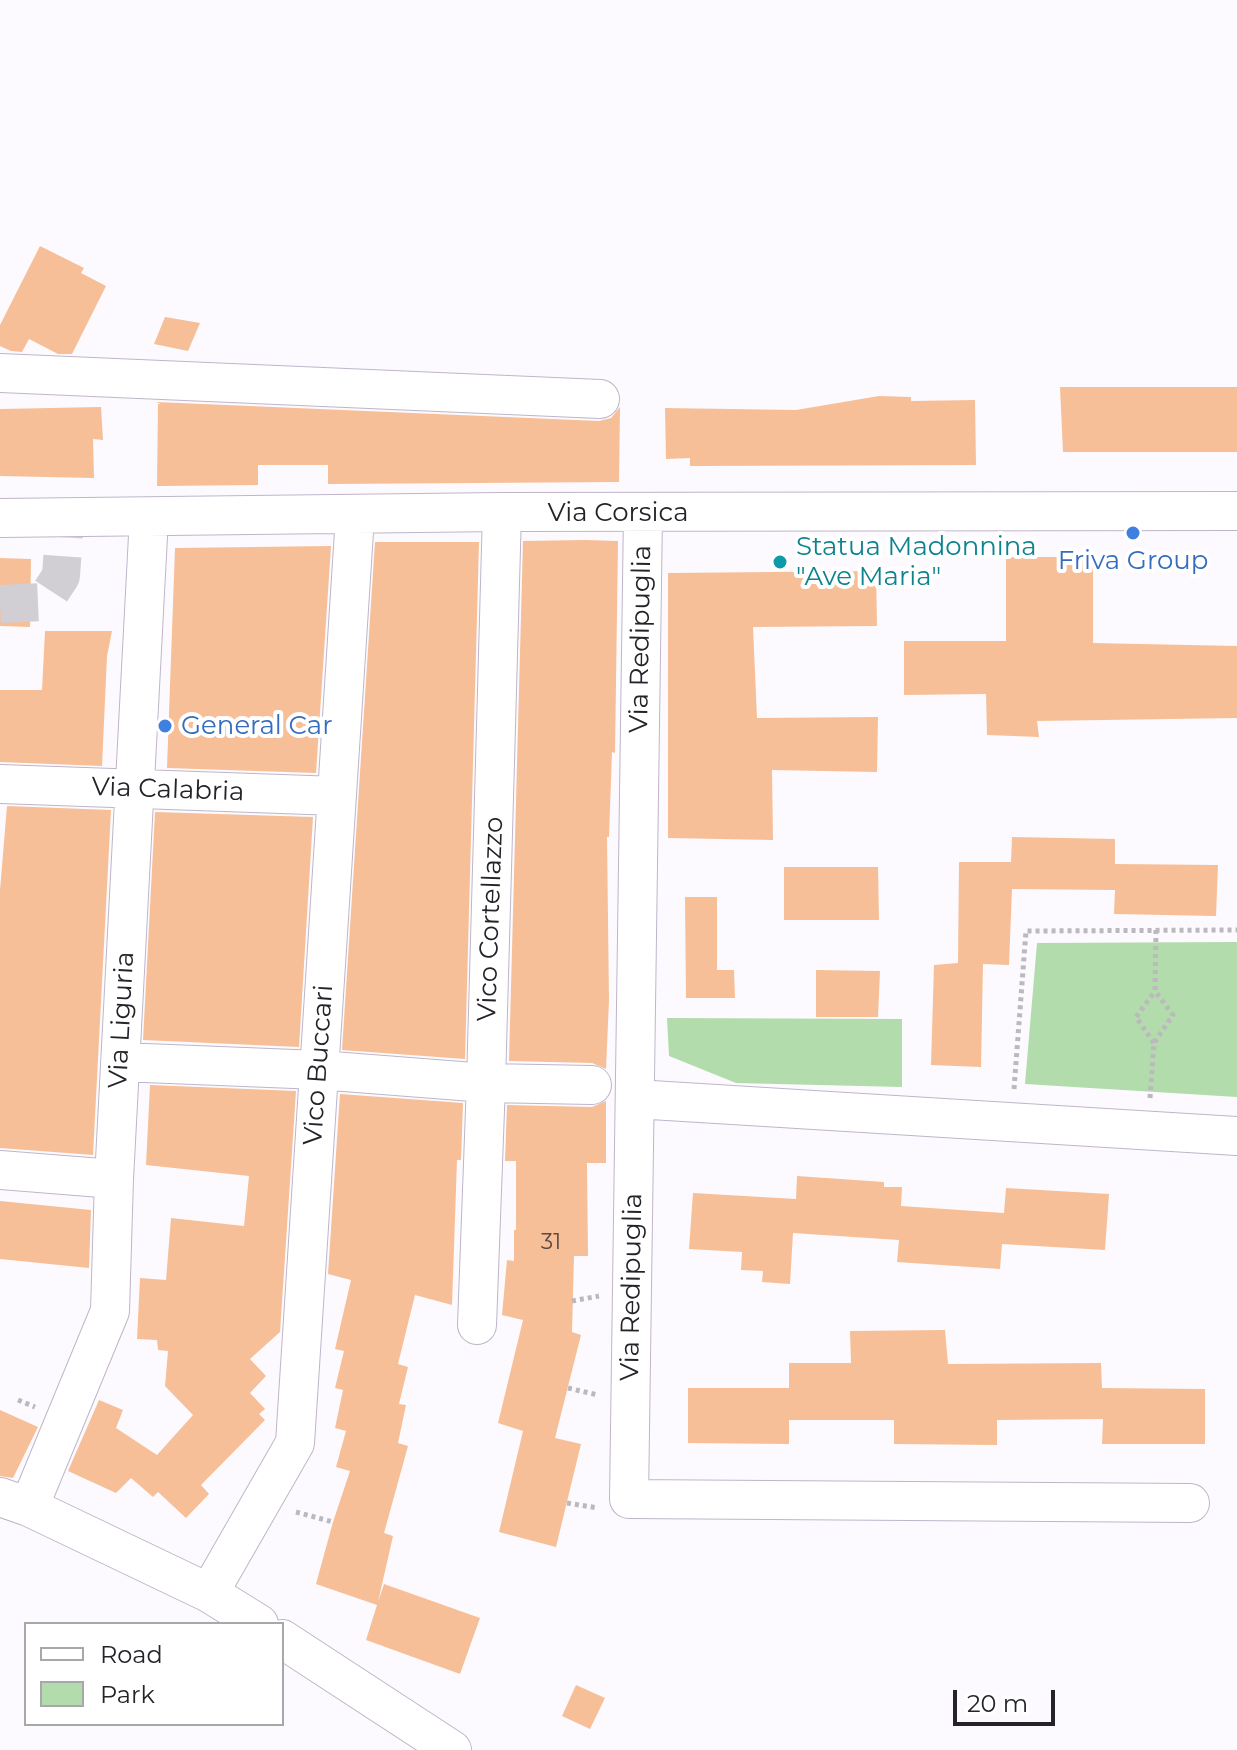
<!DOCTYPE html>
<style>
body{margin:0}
#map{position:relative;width:1237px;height:1750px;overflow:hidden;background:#fcfafe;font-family:Montserrat,sans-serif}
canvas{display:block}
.legend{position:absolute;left:24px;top:1622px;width:260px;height:104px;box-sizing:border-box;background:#fff;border:2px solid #a8a7a9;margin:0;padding:10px 14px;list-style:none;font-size:24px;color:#262229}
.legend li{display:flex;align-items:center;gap:16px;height:40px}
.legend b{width:40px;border:2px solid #a8a7a9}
.scale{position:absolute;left:953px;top:1690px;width:102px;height:36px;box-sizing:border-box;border:4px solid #262229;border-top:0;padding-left:10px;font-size:24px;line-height:28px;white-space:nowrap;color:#262229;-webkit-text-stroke:6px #fff;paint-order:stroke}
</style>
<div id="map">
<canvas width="1237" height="1750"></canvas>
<ul class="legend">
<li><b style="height:10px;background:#fff"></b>Road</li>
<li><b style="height:22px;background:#b2dcab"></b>Park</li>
</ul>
<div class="scale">20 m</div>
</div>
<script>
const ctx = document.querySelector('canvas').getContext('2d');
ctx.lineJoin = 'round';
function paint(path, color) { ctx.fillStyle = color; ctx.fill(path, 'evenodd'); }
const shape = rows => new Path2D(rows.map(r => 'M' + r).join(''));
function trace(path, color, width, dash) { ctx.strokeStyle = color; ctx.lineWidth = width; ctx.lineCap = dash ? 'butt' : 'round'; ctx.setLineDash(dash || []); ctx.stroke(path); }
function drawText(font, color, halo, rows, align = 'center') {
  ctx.font = font + ' Montserrat,sans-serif'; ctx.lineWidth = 8; ctx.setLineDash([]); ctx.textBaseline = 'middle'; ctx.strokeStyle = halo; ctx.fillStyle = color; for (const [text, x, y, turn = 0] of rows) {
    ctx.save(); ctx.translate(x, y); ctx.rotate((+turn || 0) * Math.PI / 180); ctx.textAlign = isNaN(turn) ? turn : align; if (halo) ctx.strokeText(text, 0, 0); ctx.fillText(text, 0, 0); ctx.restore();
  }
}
const green = shape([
 [1237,942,1237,1097,1025,1084,1037,943],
 [667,1018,902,1019,902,1087,736,1083,669,1056]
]);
const building = shape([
 [40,246,84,268,81,273,106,286,72,354,58,354,29,339,22,352,11,351,0,346,0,325],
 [165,317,200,323,188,351,154,344],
 [1060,387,1237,387,1237,452,1063,452],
 [879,396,911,397,911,401,975,400,976,465,690,466,690,458,666,459,665,408,796,410],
 [156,402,599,421,611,418,620,407,619,482,328,484,328,465,258,465,258,485,157,486,158,404,161,404],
 [101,407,103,440,93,439,94,478,0,476,0,409],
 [585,540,618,541,615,753,612,752,609,837,607,837,609,1000,606,1069,592,1063,509,1061,523,541],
 [375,542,479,542,465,1059,342,1050],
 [331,546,316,773,167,768,175,548],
 [1006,557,1093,557,1093,643,1237,646,1237,718,1037,721,1039,737,987,735,986,694,904,695,904,641,1006,641],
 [0,558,31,559,30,627,0,626],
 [876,571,877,626,753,627,757,718,878,717,877,772,772,770,773,840,668,838,668,573],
 [45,631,112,631,107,656,102,766,0,762,0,690,42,690],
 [7,806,111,810,93,1155,0,1148,0,890],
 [155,812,313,817,299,1047,143,1040],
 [1012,837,1115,839,1115,864,1218,865,1216,916,1114,914,1115,890,1012,889,1009,965,983,964,981,1067,931,1065,934,965,958,963,959,862,1011,862],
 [784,867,878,867,879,920,784,920],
 [685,897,717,897,717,970,734,970,735,998,686,998],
 [816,970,880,971,878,1017,816,1017],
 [150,1085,296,1091,280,1332,250,1359,266,1376,250,1393,265,1409,259,1414,265,1420,201,1485,209,1494,186,1518,158,1492,153,1497,131,1478,116,1493,68,1471,99,1400,123,1410,116,1428,157,1455,193,1415,165,1386,168,1351,158,1350,157,1340,137,1339,140,1278,166,1280,171,1218,244,1226,249,1176,146,1165],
 [340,1094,463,1103,461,1160,457,1160,452,1305,415,1295,398,1364,408,1367,399,1404,406,1405,398,1443,408,1446,384,1533,393,1536,378,1602,384,1584,480,1618,460,1674,366,1640,377,1605,316,1584,333,1522,350,1471,336,1467,346,1431,335,1428,343,1390,335,1388,344,1351,335,1349,351,1280,328,1274],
 [606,1101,606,1163,587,1163,588,1256,574,1256,572,1332,581,1335,555,1438,581,1444,556,1547,499,1532,523,1431,498,1423,523,1320,502,1315,507,1260,514,1261,514,1230,516,1230,516,1161,505,1161,507,1105,592,1107],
 [797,1176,884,1182,884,1187,902,1187,901,1206,1004,1213,1006,1188,1109,1194,1105,1250,1002,1244,1000,1269,897,1262,899,1240,793,1233,790,1284,762,1282,763,1271,741,1270,742,1252,689,1249,693,1193,796,1199],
 [0,1201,91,1210,89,1268,0,1259],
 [945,1330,948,1364,1101,1363,1102,1388,1205,1389,1205,1444,1102,1444,1103,1419,997,1420,997,1445,894,1444,894,1420,789,1420,789,1444,688,1443,688,1388,789,1388,789,1363,851,1363,850,1331],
 [0,1410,38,1427,13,1478,0,1476],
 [576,1685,605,1698,590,1729,562,1716]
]);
const minorTunnel = shape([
 [0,604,44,602,61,576,65,517]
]);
const path = shape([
 [1154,1043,1136,1017,1155,991],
 [1014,1089,1026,931,1237,930],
 [1150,1098,1154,1043,1173,1015,1155,991,1156,930],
 [572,1301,599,1296],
 [568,1388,598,1395],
 [18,1400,35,1407],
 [567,1503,598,1508],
 [296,1512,333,1522]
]);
const minor = shape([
 [0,373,600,399],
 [643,513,629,1499,1190,1503],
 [0,518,502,512,1237,511],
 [0,784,337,796],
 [120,1062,319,1070,486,1083,592,1085],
 [635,1099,1237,1136],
 [0,1170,114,1179],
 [477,1325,486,1083,502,512],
 [0,1497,29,1507,209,1593,259,1624],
 [29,1507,110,1311,114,1179,149,517],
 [209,1593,295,1443,355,516],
 [282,1639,452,1750]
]);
const markers = [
 [1133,533,8,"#3f7fe0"],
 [780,562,8,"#0f9aa8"],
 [165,726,8,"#3f7fe0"]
];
const numberNames = [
 ["31",551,1243]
];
const streetNames = [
 ["Via Corsica",618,513],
 ["Via Redipuglia",641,639,-89],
 ["Via Calabria",168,790,2],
 ["Vico Cortellazzo",491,919,-88],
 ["Via Liguria",122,1020,-87],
 ["Vico Buccari",319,1065,-86],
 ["Via Redipuglia",632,1287,-89]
];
const cultureNames = [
 ["Statua Madonnina",796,547],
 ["\"Ave Maria\"",796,577]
];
const shopNames = [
 ["Friva Group",1133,561],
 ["General Car",181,726,"left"]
];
paint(green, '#b2dcab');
paint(building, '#f6bf97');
trace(minorTunnel, '#d1cfd3', 38, [38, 19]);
trace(minor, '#bfb5c8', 40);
trace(path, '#bbb9be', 5, [4, 4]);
trace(minor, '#fff', 38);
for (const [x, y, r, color] of markers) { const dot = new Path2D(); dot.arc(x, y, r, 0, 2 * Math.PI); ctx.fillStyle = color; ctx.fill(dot); trace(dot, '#fff', 3); }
drawText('22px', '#5a4944', null, numberNames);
drawText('26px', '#262229', '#fff', streetNames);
drawText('26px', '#0d838f', '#fff', cultureNames, 'left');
drawText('26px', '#366cbe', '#fff', shopNames);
</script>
